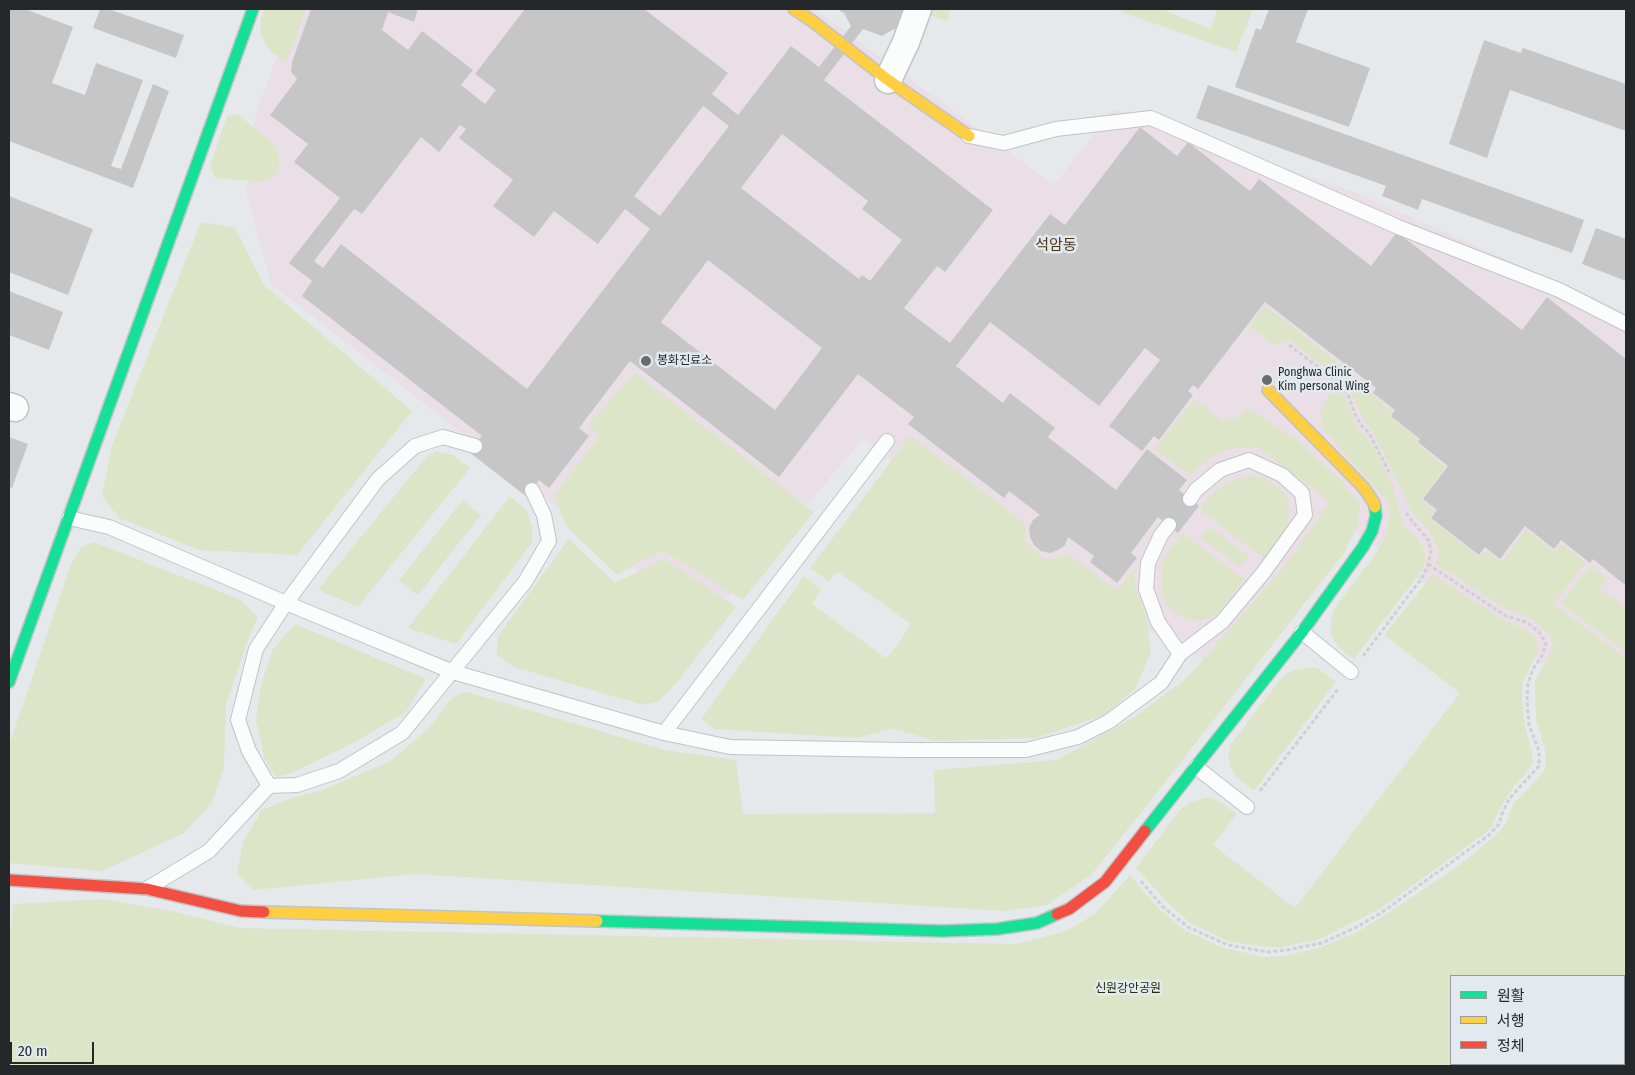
<!DOCTYPE html>
<meta charset="utf-8">
<style>
body{margin:0}
#map{position:relative;width:1635px;height:1075px;overflow:hidden;background:#e6e9ec;font-family:"Fira Sans Condensed","Noto Sans KR",sans-serif}
canvas{display:block}
.frame{position:absolute;inset:0;border:10px solid #25282a;pointer-events:none}
.legend{position:absolute;left:1450px;top:975px;width:175px;height:90px;box-sizing:border-box;background:#e2eaf0;border:1px solid #969ca1;margin:0;padding:6px 9px;list-style:none;font-size:15px;color:#25282a}
.legend li{display:flex;align-items:center;gap:10px;height:25px}
.legend b{width:25px;border:1px solid #969ca1}
.scale{position:absolute;left:10px;top:1042px;width:84px;height:22px;box-sizing:border-box;border:2px solid #25282a;border-top:0;padding-left:6px;font-size:15px;line-height:18px;white-space:nowrap;color:#25282a;-webkit-text-stroke:4px #e2eaf0;paint-order:stroke}
</style>
<div id="map">
<canvas width="1635" height="1075"></canvas>
<div class="frame"></div>
<ul class="legend">
<li><b style="height:6px;background:#16e098"></b>원활</li>
<li><b style="height:6px;background:#ffcf43"></b>서행</li>
<li><b style="height:6px;background:#f24e42"></b>정체</li>
</ul>
<div class="scale">20 m</div>
</div>
<script>
const ctx = document.querySelector('canvas').getContext('2d');
ctx.lineJoin = 'round';
function paint(path, color) { ctx.fillStyle = color; ctx.fill(path, 'evenodd'); }
const shape = rows => new Path2D(rows.map(r => 'M' + r).join(''));
function trace(path, color, width, dash) { ctx.strokeStyle = color; ctx.lineWidth = width; ctx.lineCap = dash ? 'butt' : 'round'; ctx.setLineDash(dash || []); ctx.stroke(path); }
function drawText(font, color, halo, rows, align = 'center') {
  ctx.font = font + ' "Fira Sans Condensed","Noto Sans KR",sans-serif'; ctx.lineWidth = 5; ctx.setLineDash([]); ctx.textBaseline = 'middle'; ctx.strokeStyle = halo; ctx.fillStyle = color; for (const [text, x, y, turn = 0] of rows) {
    ctx.save(); ctx.translate(x, y); ctx.rotate((+turn || 0) * Math.PI / 180); ctx.textAlign = isNaN(turn) ? turn : align; if (halo) ctx.strokeText(text, 0, 0); ctx.fillText(text, 0, 0); ctx.restore();
  }
}
const medical = shape([
 [294,9,815,9,1054,185,1114,109,1350,190,1593,298,1626,321,1626,677,1569,683,1431,588,1334,516,1214,666,1054,579,863,439,706,624,271,284,246,192,255,116]
]);
const green = shape([
 [264,9,306,9,286,63,269,50,260,33,261,19],
 [931,9,950,9,947,21,929,15],
 [1113,9,1161,9,1211,29,1217,9,1253,9,1236,52],
 [238,114,274,145,280,159,277,174,263,182,215,178,210,166,227,116],
 [201,222,235,228,264,285,412,411,297,555,199,550,119,518,102,496,112,445],
 [1265,305,1371,389,1370,392,1392,411,1389,416,1418,439,1416,442,1445,467,1421,500,1435,511,1430,519,1479,557,1485,551,1502,562,1526,529,1554,552,1562,544,1586,562,1553,604,1626,658,1626,1048,1624,1050,1624,976,1451,976,1451,1064,1603,1064,1599,1066,9,1066,9,945,13,905,17,904,103,899,176,912,239,928,1017,944,1066,931,1096,913,1130,875,1158,908,1184,930,1224,948,1265,957,1285,956,1322,947,1357,932,1384,916,1458,866,1495,836,1506,824,1513,804,1530,787,1546,768,1545,750,1536,720,1535,681,1554,647,1549,634,1532,618,1506,609,1436,564,1439,551,1428,529,1413,513,1369,425,1364,420,1347,385,1289,339,1285,339,1279,344,1273,345,1249,326],
 [635,373,814,512,743,600,664,551,644,559,617,575,565,525,555,495,599,437,588,425],
 [1330,381,1339,388,1345,398,1356,426,1373,446,1394,489,1403,525,1418,539,1425,552,1425,562,1421,572,1354,659,1337,646,1331,634,1331,620,1334,609,1376,553,1387,534,1390,514,1387,501,1325,431,1321,421,1320,413,1331,390],
 [1194,399,1223,422,1228,417,1234,420,1248,408,1296,439,1339,479,1360,504,1358,525,1344,553,1163,785,1092,874,1047,905,1004,911,415,874,253,890,237,874,243,842,262,810,295,797,320,791,389,762,427,730,450,700,459,694,467,692,665,750,736,760,743,814,935,813,934,770,1057,760,1136,716,1187,678,1283,568,1329,504,1317,491,1257,447,1236,448,1223,451,1211,458,1190,475,1154,449],
 [910,436,1025,523,1025,541,1037,553,1048,560,1068,554,1116,590,1135,569,1135,588,1146,616,1151,652,1135,689,1104,715,1037,738,935,741,893,729,857,738,715,729,701,719,804,576,821,590,812,604,886,658,899,643,911,624,838,572,828,581,810,568],
 [435,451,452,455,470,468,358,607,318,590,426,457],
 [1250,475,1265,478,1275,485,1285,494,1289,506,1287,527,1265,559,1200,510,1208,498,1220,488,1236,479],
 [510,496,527,511,532,526,532,543,456,644,408,628],
 [463,500,481,515,418,595,399,580],
 [1209,527,1249,556,1240,567,1201,538],
 [1182,533,1245,580,1217,614,1207,619,1197,621,1185,618,1174,612,1166,603,1162,593,1161,577,1164,559],
 [569,539,615,583,664,559,736,607,677,682,659,701,643,705,514,667,497,655,498,636],
 [94,542,241,600,258,617,248,640,226,704,224,767,212,803,184,833,102,871,9,863,9,745,71,564,82,547],
 [1591,565,1607,578,1599,590,1616,599,1626,613,1626,652,1561,603],
 [1433,574,1503,620,1525,629,1536,638,1539,649,1523,682,1522,699,1525,726,1532,752,1533,763,1528,771,1514,786,1503,803,1491,827,1487,832,1381,908,1320,939,1283,947,1268,947,1230,942,1190,923,1165,900,1136,868,1180,810,1191,802,1208,797,1219,801,1237,814,1213,845,1295,908,1460,693,1384,635],
 [295,624,426,679,406,712,353,743,290,774,276,777,265,760,256,721,261,685,273,649],
 [1310,667,1319,669,1336,682,1254,791,1236,777,1230,766,1228,756,1231,744,1283,676,1294,670]
]);
const building = shape([
 [9,9,25,9,73,27,52,83,85,95,96,63,143,80,111,166,121,169,153,84,169,91,133,188,9,141],
 [100,9,108,9,184,35,176,58,93,28],
 [311,9,418,9,414,22,388,12,382,30,408,50,422,31,473,70,461,85,485,104,496,90,475,74,525,9,644,9,728,73,712,94,738,115,791,46,819,67,851,26,844,13,840,11,840,9,906,9,899,31,894,29,882,36,863,29,824,80,993,210,945,272,937,266,904,308,950,343,1050,214,1065,225,1140,127,1177,156,1188,142,1250,191,1259,179,1371,266,1397,232,1522,330,1547,297,1626,359,1626,584,1625,585,1593,559,1590,563,1561,540,1554,549,1525,526,1500,559,1485,547,1479,555,1431,518,1437,510,1423,499,1448,466,1418,442,1420,439,1391,416,1395,410,1373,393,1376,388,1265,302,1198,389,1193,385,1188,391,1193,395,1159,440,1154,436,1142,451,1109,426,1160,360,1145,348,1099,406,990,322,956,366,1003,403,1010,393,1055,428,1048,437,1116,490,1147,449,1187,480,1179,490,1199,506,1178,533,1158,517,1131,553,1137,558,1117,583,1090,562,1094,556,1068,537,1065,545,1058,550,1050,553,1041,551,1034,545,1030,537,1029,528,1033,520,1040,515,1009,491,1004,498,908,424,914,417,858,374,779,477,630,361,579,428,589,436,549,488,539,480,527,497,469,452,482,436,302,296,312,281,289,263,340,198,294,162,308,144,270,115,297,79,291,72,292,62],
 [703,106,729,126,660,216,634,196],
 [460,125,466,129,459,138,513,180,493,206,534,237,554,211,598,244,625,209,650,229,527,389,341,244,323,268,314,261,354,209,362,214,421,137,439,152],
 [782,134,868,201,862,209,902,240,870,281,862,275,859,279,741,188],
 [708,260,822,348,775,410,661,322],
 [1269,9,1308,9,1296,42,1370,68,1349,127,1235,87,1256,28,1261,30],
 [1484,40,1521,53,1523,48,1626,84,1626,131,1510,90,1487,158,1449,144],
 [1208,85,1584,220,1572,253,1422,199,1418,210,1382,196,1386,186,1196,118],
 [9,196,93,229,68,295,9,272],
 [1596,228,1626,239,1626,281,1582,264],
 [9,291,63,312,49,350,9,335],
 [9,437,28,444,12,488,9,487]
]);
const path = shape([
 [1289,345,1343,386,1349,397,1354,412,1361,425,1369,433,1389,472],
 [1363,656,1424,575,1428,564,1431,552,1429,541,1408,516,1405,510],
 [1260,791,1338,689],
 [1141,881,1163,907,1188,927,1228,945,1268,952,1286,950,1322,943,1355,928,1381,913,1489,835,1499,824,1502,814,1509,799,1539,766,1539,751,1529,725,1527,699,1528,683,1533,669,1542,656,1546,643,1539,632,1528,623,1504,615,1428,564],
 [1624,1026,1626,1025],
 [1569,1066,1572,1064]
]);
const lane = shape([
 [969,136,1004,143,1056,129,1151,118,1398,227,1559,290,1626,324],
 [475,446,443,437,415,446,378,479,286,603,256,649,238,720,249,751,269,786,297,785,339,771,402,733,525,582,549,541,544,515,532,490],
 [69,518,109,527,286,603,453,672,664,733,730,747,903,750,1026,750,1078,737,1108,722,1161,683,1180,654,1222,622,1263,573,1305,515,1302,493,1282,475,1249,460,1220,470,1196,490,1190,499],
 [1169,525,1161,535,1148,563,1146,589,1158,622,1180,654],
 [1302,632,1351,672],
 [664,733,887,441],
 [1196,767,1247,807],
 [148,888,209,851,269,786]
]);
const street = shape([
 [888,80,906,42,918,9],
 [9,406,15,408]
]);
const fast = shape([
 [9,682,253,9],
 [1145,831,1302,632,1363,547,1372,531,1376,516,1375,507],
 [597,921,943,931,997,929,1037,923,1057,914]
]);
const slow = shape([
 [794,9,812,21,888,80,969,136],
 [1268,390,1364,488,1374,503,1375,507],
 [264,912,597,921]
]);
const jam = shape([
 [9,880,147,889,241,911,264,912],
 [1057,914,1069,909,1105,882,1145,831]
]);
const markers = [
 [646,361,6,"#696c6e"],
 [1267,380,6,"#696c6e"]
];
const poiNames = [
 ["봉화진료소",657,361],
 ["Ponghwa Clinic",1278,373],
 ["Kim personal Wing",1278,387]
];
const parkNames = [
 ["신원강안공원",1128,989]
];
const quarterNames = [
 ["석암동",1056,246]
];
paint(medical, '#ebdfe7');
paint(green, '#dde5c9');
paint(building, '#c7c6c7');
trace(lane, '#c1c4c6', 16);
trace(street, '#c1c4c6', 29);
trace(fast, '#c1c4c6', 14);
trace(slow, '#c1c4c6', 14);
trace(jam, '#c1c4c6', 14);
trace(path, '#cfd0d1', 3, [4, 2.5]);
trace(lane, '#fbfcfc', 14);
trace(street, '#fbfcfc', 26);
trace(fast, '#16e098', 11);
trace(slow, '#ffcf43', 11);
trace(jam, '#f24e42', 11);
for (const [x, y, r, color] of markers) { const dot = new Path2D(); dot.arc(x, y, r, 0, 2 * Math.PI); ctx.fillStyle = color; ctx.fill(dot); trace(dot, '#e2eaf0', 2); }
drawText('12px', '#25282a', '#e2eaf0', poiNames, 'left');
drawText('12px', '#282f06', '#e2eaf0', parkNames);
drawText('15px', '#4f3414', '#e2eaf0', quarterNames);
</script>
